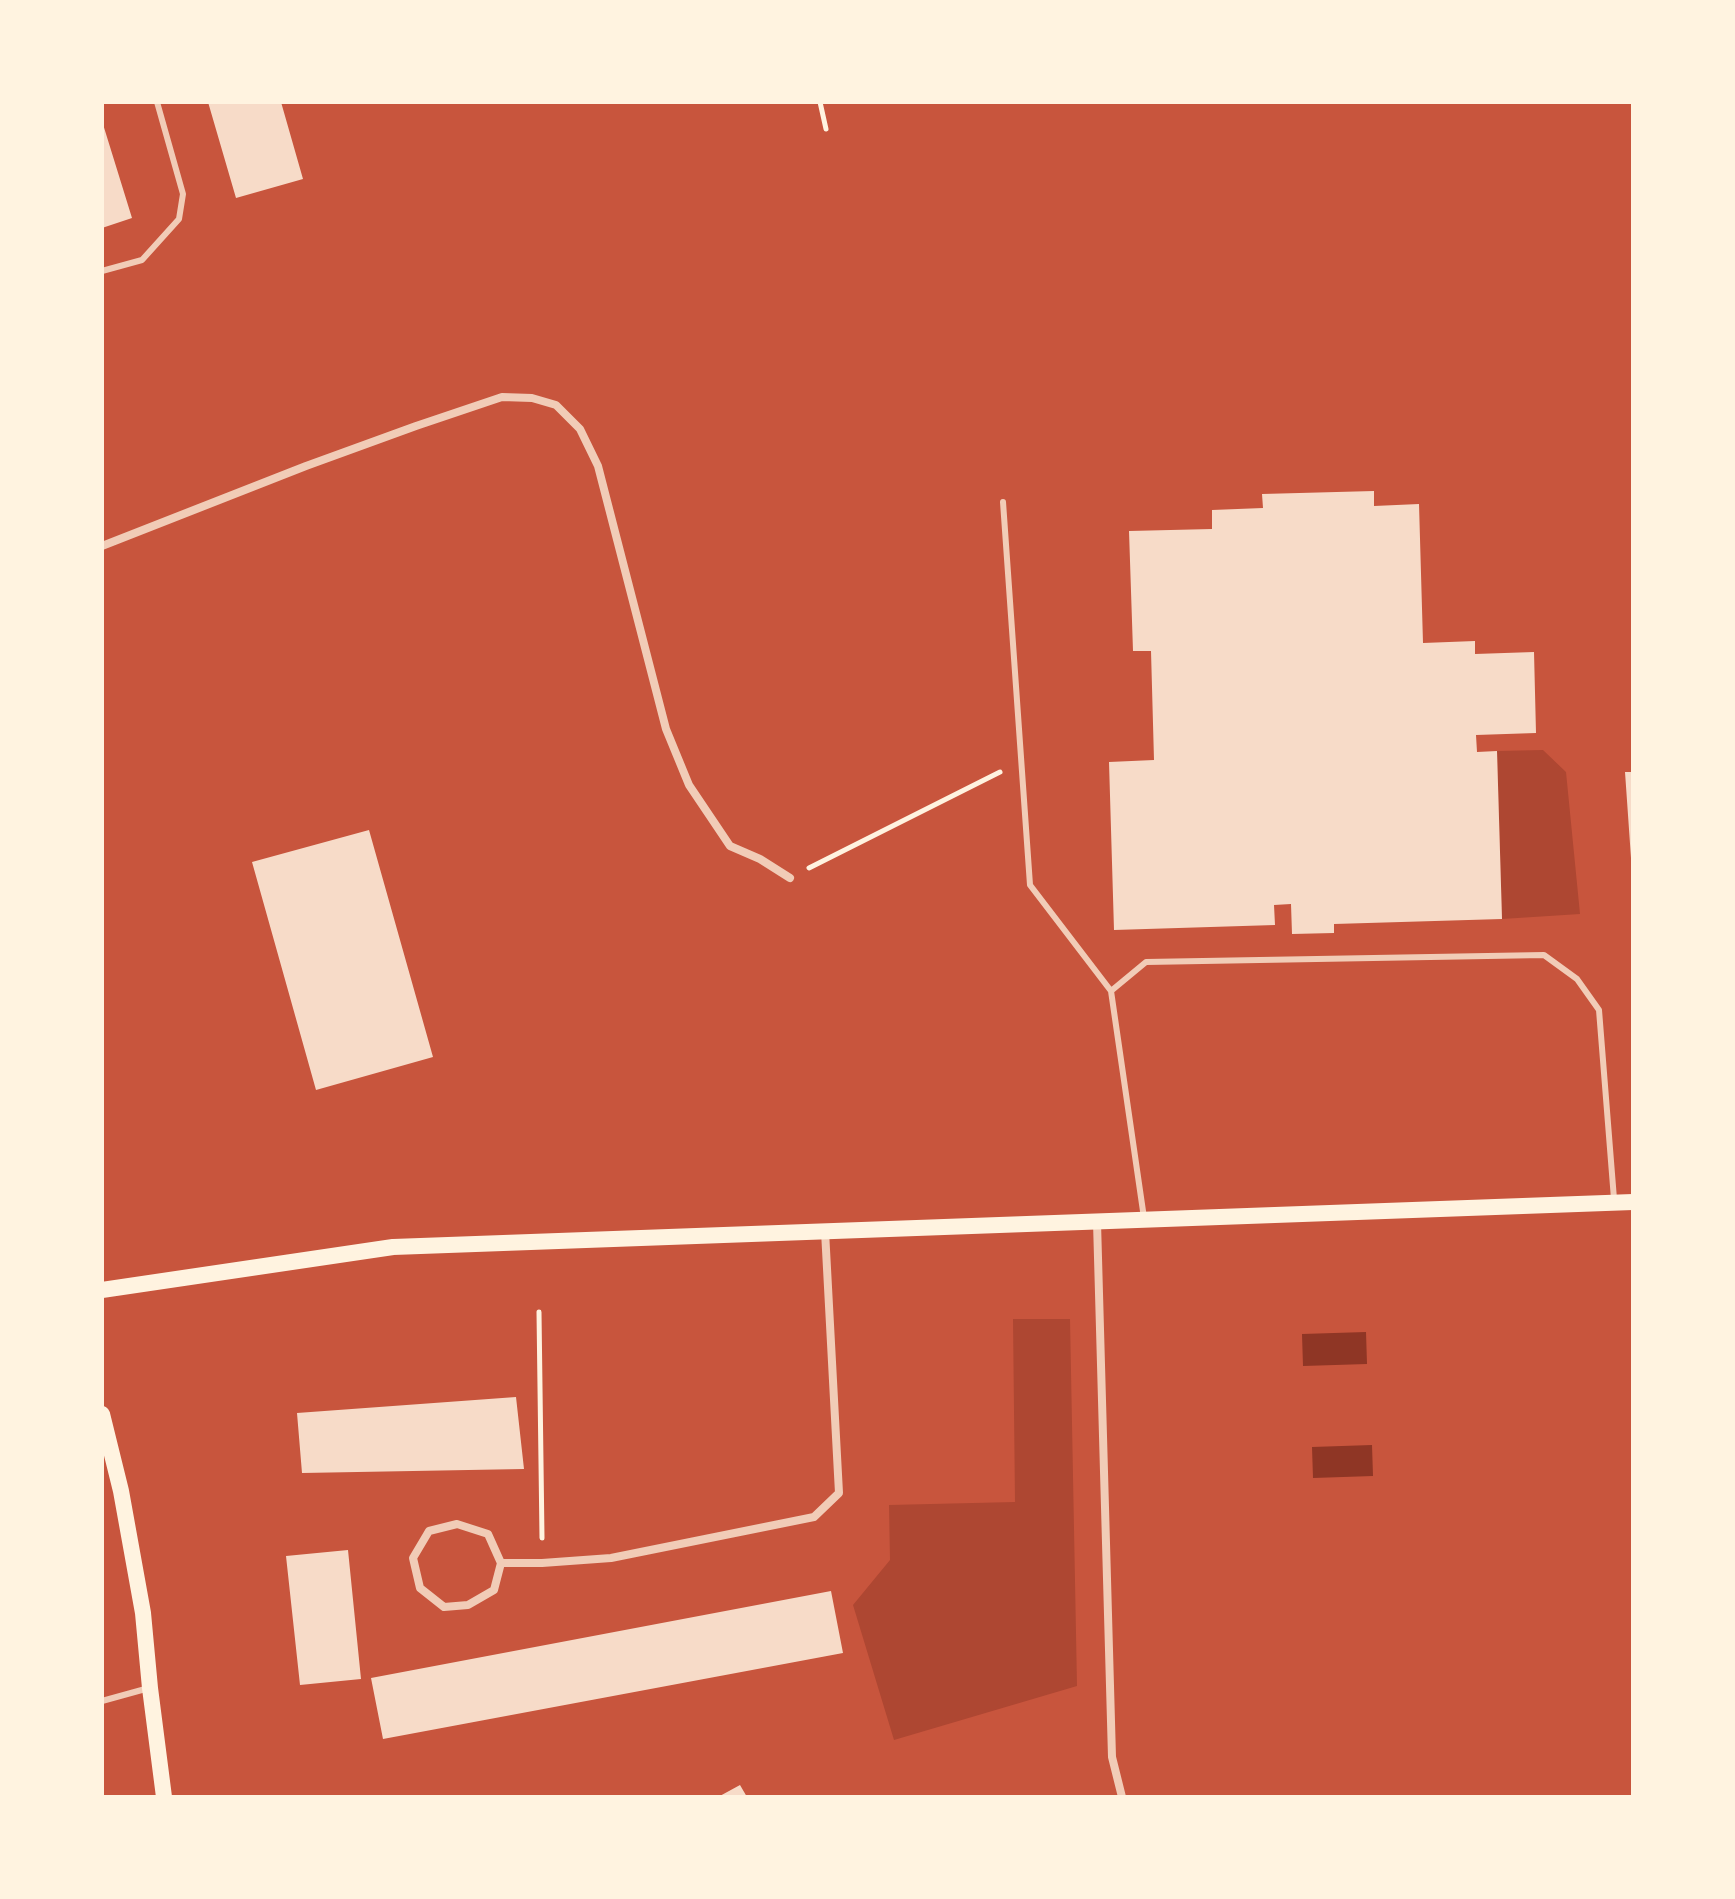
<!DOCTYPE html>
<style>
body{margin:0}
#map{position:relative;width:1735px;height:1899px;overflow:hidden;background:#c8553d;font-family:"Exo 2",sans-serif}
canvas{display:block}
.frame{position:absolute;inset:0;border:104px solid #fff3e0;pointer-events:none}
</style>
<div id="map">
<canvas width="1735" height="1899"></canvas>
<div class="frame"></div>
</div>
<script>
const ctx = document.querySelector('canvas').getContext('2d');
ctx.lineJoin = 'round';
function paint(path, color) { ctx.fillStyle = color; ctx.fill(path, 'evenodd'); }
const shape = rows => new Path2D(rows.map(r => 'M' + r).join(''));
function trace(path, color, width, dash) { ctx.strokeStyle = color; ctx.lineWidth = width; ctx.lineCap = dash ? 'butt' : 'round'; ctx.setLineDash(dash || []); ctx.stroke(path); }
const green = shape([
 [1543,750,1566,772,1580,914,1502,919,1497,751],
 [1013,1319,1070,1319,1077,1686,894,1740,853,1605,890,1560,889,1505,1015,1502]
]);
const water = shape([
 [1366,1332,1367,1364,1303,1366,1302,1334],
 [1372,1445,1373,1476,1313,1478,1312,1447]
]);
const building = shape([
 [208,102,281,102,303,179,236,198],
 [102,121,132,218,102,228],
 [1374,491,1374,506,1419,504,1423,643,1475,641,1475,654,1534,652,1536,733,1476,735,1477,752,1497,751,1502,919,1334,924,1334,933,1292,934,1291,904,1274,905,1275,925,1114,930,1109,762,1154,760,1151,651,1133,651,1129,531,1212,529,1212,510,1263,508,1262,494],
 [1625,772,1633,772,1633,858,1631,858],
 [369,830,433,1057,316,1090,252,862],
 [516,1397,524,1469,302,1473,297,1413],
 [348,1550,361,1679,300,1685,286,1556],
 [831,1591,843,1653,383,1739,371,1678],
 [740,1785,747,1797,718,1797]
]);
const path = shape([
 [820,102,826,129],
 [809,868,1000,772],
 [539,1312,542,1538]
]);
const service = shape([
 [102,271,142,260,179,219,183,194,157,102],
 [1003,502,1030,885,1111,991],
 [1144,1218,1111,991,1146,962,1544,955,1577,979,1599,1010,1614,1199],
 [102,1701,149,1688]
]);
const minor = shape([
 [102,546,306,466,416,426,502,397,532,398,556,405,580,429,598,466,666,729,689,785,730,846,760,859,790,878],
 [1097,1222,1112,1757,1122,1797],
 [501,1563,494,1590,468,1605,444,1607,420,1588,413,1558,429,1531,457,1524,488,1534,501,1563,542,1563,611,1558,814,1517,839,1493,825,1231]
]);
const secondary = shape([
 [102,1290,393,1247,1633,1202],
 [102,1414,121,1491,143,1613,150,1688,164,1797]
]);
paint(green, '#ae4732');
paint(water, '#8f3625');
paint(building, '#f7dbc8');
trace(path, '#fff3e0', 5);
trace(service, '#f1ccb7', 6);
trace(minor, '#f1ccb7', 8);
trace(secondary, '#fff3e0', 16);
</script>
